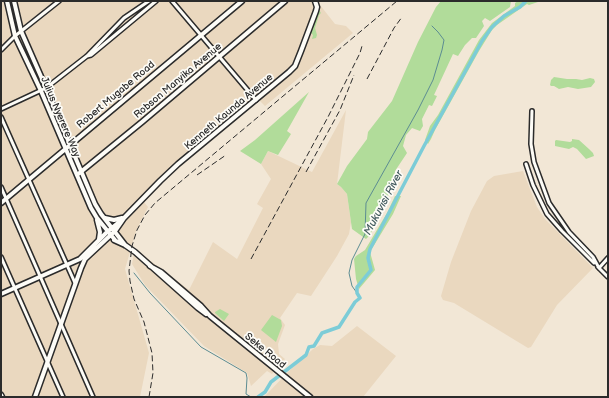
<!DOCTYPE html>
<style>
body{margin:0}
#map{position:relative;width:609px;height:398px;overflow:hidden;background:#f2e7d6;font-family:"Balsamiq Sans",sans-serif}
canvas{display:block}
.frame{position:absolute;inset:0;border:2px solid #2b2b2b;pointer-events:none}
</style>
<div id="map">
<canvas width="609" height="398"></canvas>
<div class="frame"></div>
</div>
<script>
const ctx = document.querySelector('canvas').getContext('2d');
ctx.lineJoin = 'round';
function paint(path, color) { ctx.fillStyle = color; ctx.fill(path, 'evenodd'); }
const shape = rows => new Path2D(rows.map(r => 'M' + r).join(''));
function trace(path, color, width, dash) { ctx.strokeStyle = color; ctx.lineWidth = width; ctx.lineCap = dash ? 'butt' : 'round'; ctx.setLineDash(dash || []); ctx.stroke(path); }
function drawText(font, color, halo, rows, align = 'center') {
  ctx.font = font + ' "Balsamiq Sans",sans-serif'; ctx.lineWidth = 3.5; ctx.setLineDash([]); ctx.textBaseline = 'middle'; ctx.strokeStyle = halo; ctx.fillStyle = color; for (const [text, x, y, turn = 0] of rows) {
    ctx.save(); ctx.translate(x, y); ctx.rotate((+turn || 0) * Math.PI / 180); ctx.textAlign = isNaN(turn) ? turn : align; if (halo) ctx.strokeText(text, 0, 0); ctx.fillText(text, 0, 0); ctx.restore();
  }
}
const built = shape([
 [1,1,320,1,320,5,335,24,346,26,353,33,265,106,259,100,162,182,144,202,148,207,136,231,125,269,149,353,140,397,1,397],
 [346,110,337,184,341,187,347,194,351,222,349,234,337,256,311,296,297,293,280,318,285,325,278,344,279,354,285,359,272,374,267,371,251,386,247,373,204,346,145,285,132,264,135,249,189,290,213,242,237,259,263,208,257,204,271,179,261,164,268,151,312,172],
 [523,171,537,207,545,219,593,268,557,305,531,347,528,348,454,303,443,300,441,296,451,262,471,211,487,181,494,176],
 [357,326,396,356,363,397,264,397,289,371,313,349,320,345,332,346]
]);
const green = shape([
 [441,1,511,1,510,7,490,21,485,18,482,21,484,26,476,38,472,38,465,45,458,56,453,54,434,95,437,96,432,106,429,105,422,119,423,126,420,131,412,128,406,135,403,146,407,153,395,171,393,185,370,235,366,239,352,229,347,194,341,187,337,184,347,166,367,139,368,132,392,101,418,42,436,7],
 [518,1,541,1,529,5,527,4,497,25,492,30,479,51,435,130,431,139,428,144,425,140,430,126,438,115,479,40,492,23,515,6,515,3],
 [319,10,321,13,319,15,315,28,317,35,316,38,312,39,313,35,310,32],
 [554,77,567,79,576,79,582,80,590,78,594,79,595,82,591,87,578,89,568,87,559,89,554,86,551,86,550,85,551,80],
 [309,92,287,131,291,134,278,155,268,151,261,164,240,151,255,140],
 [572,139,579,140,589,149,593,153,594,156,586,159,577,149,573,147,569,149,555,146,555,141,556,140,570,142,572,141],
 [395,196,401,196,393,214,370,252,375,270,359,289,356,279,354,259,356,256,365,250,387,213],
 [220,309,229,314,224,321,215,313,215,312],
 [272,315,281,320,282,326,276,342,261,330]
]);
const stream = shape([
 [134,273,150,293,201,347,246,373,247,378,246,394,251,397],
 [357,293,352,286,349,273,352,260,365,234,366,203,418,110,433,80,442,50,444,40,438,32,432,26]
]);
const river = shape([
 [258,397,265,392,271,382,306,355,309,347,314,346,322,333,339,327,355,302,360,298,357,293,357,287,371,270,368,258,370,249,424,146,482,41,492,27,504,16,520,7,526,1]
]);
const minor = shape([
 [172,1,256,100],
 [1,50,15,36,59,1],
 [87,56,91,55,156,1],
 [1,109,46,88,87,56,124,18,149,1],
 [532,111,531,144,534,162,549,203,569,232,593,257,599,268],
 [1,117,75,283],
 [526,164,533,185,547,214,562,231,594,263],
 [1,187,93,397],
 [1,257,63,397],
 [598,267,608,277],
 [599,268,608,258]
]);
const major = shape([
 [7,1,15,36,41,91,91,208,97,218,115,240],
 [14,1,21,31,46,88,95,204,101,214,125,245],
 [77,175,142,122,285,1],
 [1,203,242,1],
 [105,218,114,220,122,218],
 [97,220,100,232,99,239],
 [114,240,125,245,135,252,198,308,206,314],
 [150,266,161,272,201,306,210,316,226,329,310,397],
 [1,294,80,259,107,232,124,218,160,181,178,164,289,72,295,66,301,51,316,11,317,7,315,1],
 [1,395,2,397],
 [35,397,81,268,85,259,115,231,124,218]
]);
const rail = shape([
 [367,79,394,28,402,17],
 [306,172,340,110,354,75],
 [197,175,226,155],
 [251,259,328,117,360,53,362,46],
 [149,397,153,373,152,353,144,322,134,299,130,281,129,271,132,246,137,230,145,215,155,203,397,1]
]);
const streetNames = [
 ["Robson Manyika Avenue",178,81,-40],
 ["Robert Mugabe Road",116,95,-40],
 ["Kenneth Kaunda Avenue",229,112,-40],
 ["Julius Nyerere Way",60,117,67],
 ["Seke Road",265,351,39]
];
const waterNames = [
 ["Mukuvisi River",384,203,-62]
];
paint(built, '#ead8bf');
paint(green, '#b1dc9a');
trace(stream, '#5c8c92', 1);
trace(river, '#7cccd7', 3.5);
trace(minor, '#2b2b2b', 6);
trace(major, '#2b2b2b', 7);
trace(minor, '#fdfcf7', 3);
trace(major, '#fdfcf7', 4);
trace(rail, '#2b2b2b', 1, [6, 3]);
drawText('10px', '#2b2b2b', '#fdfcf7', streetNames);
drawText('italic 11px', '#435b5f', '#fdfcf7', waterNames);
</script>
